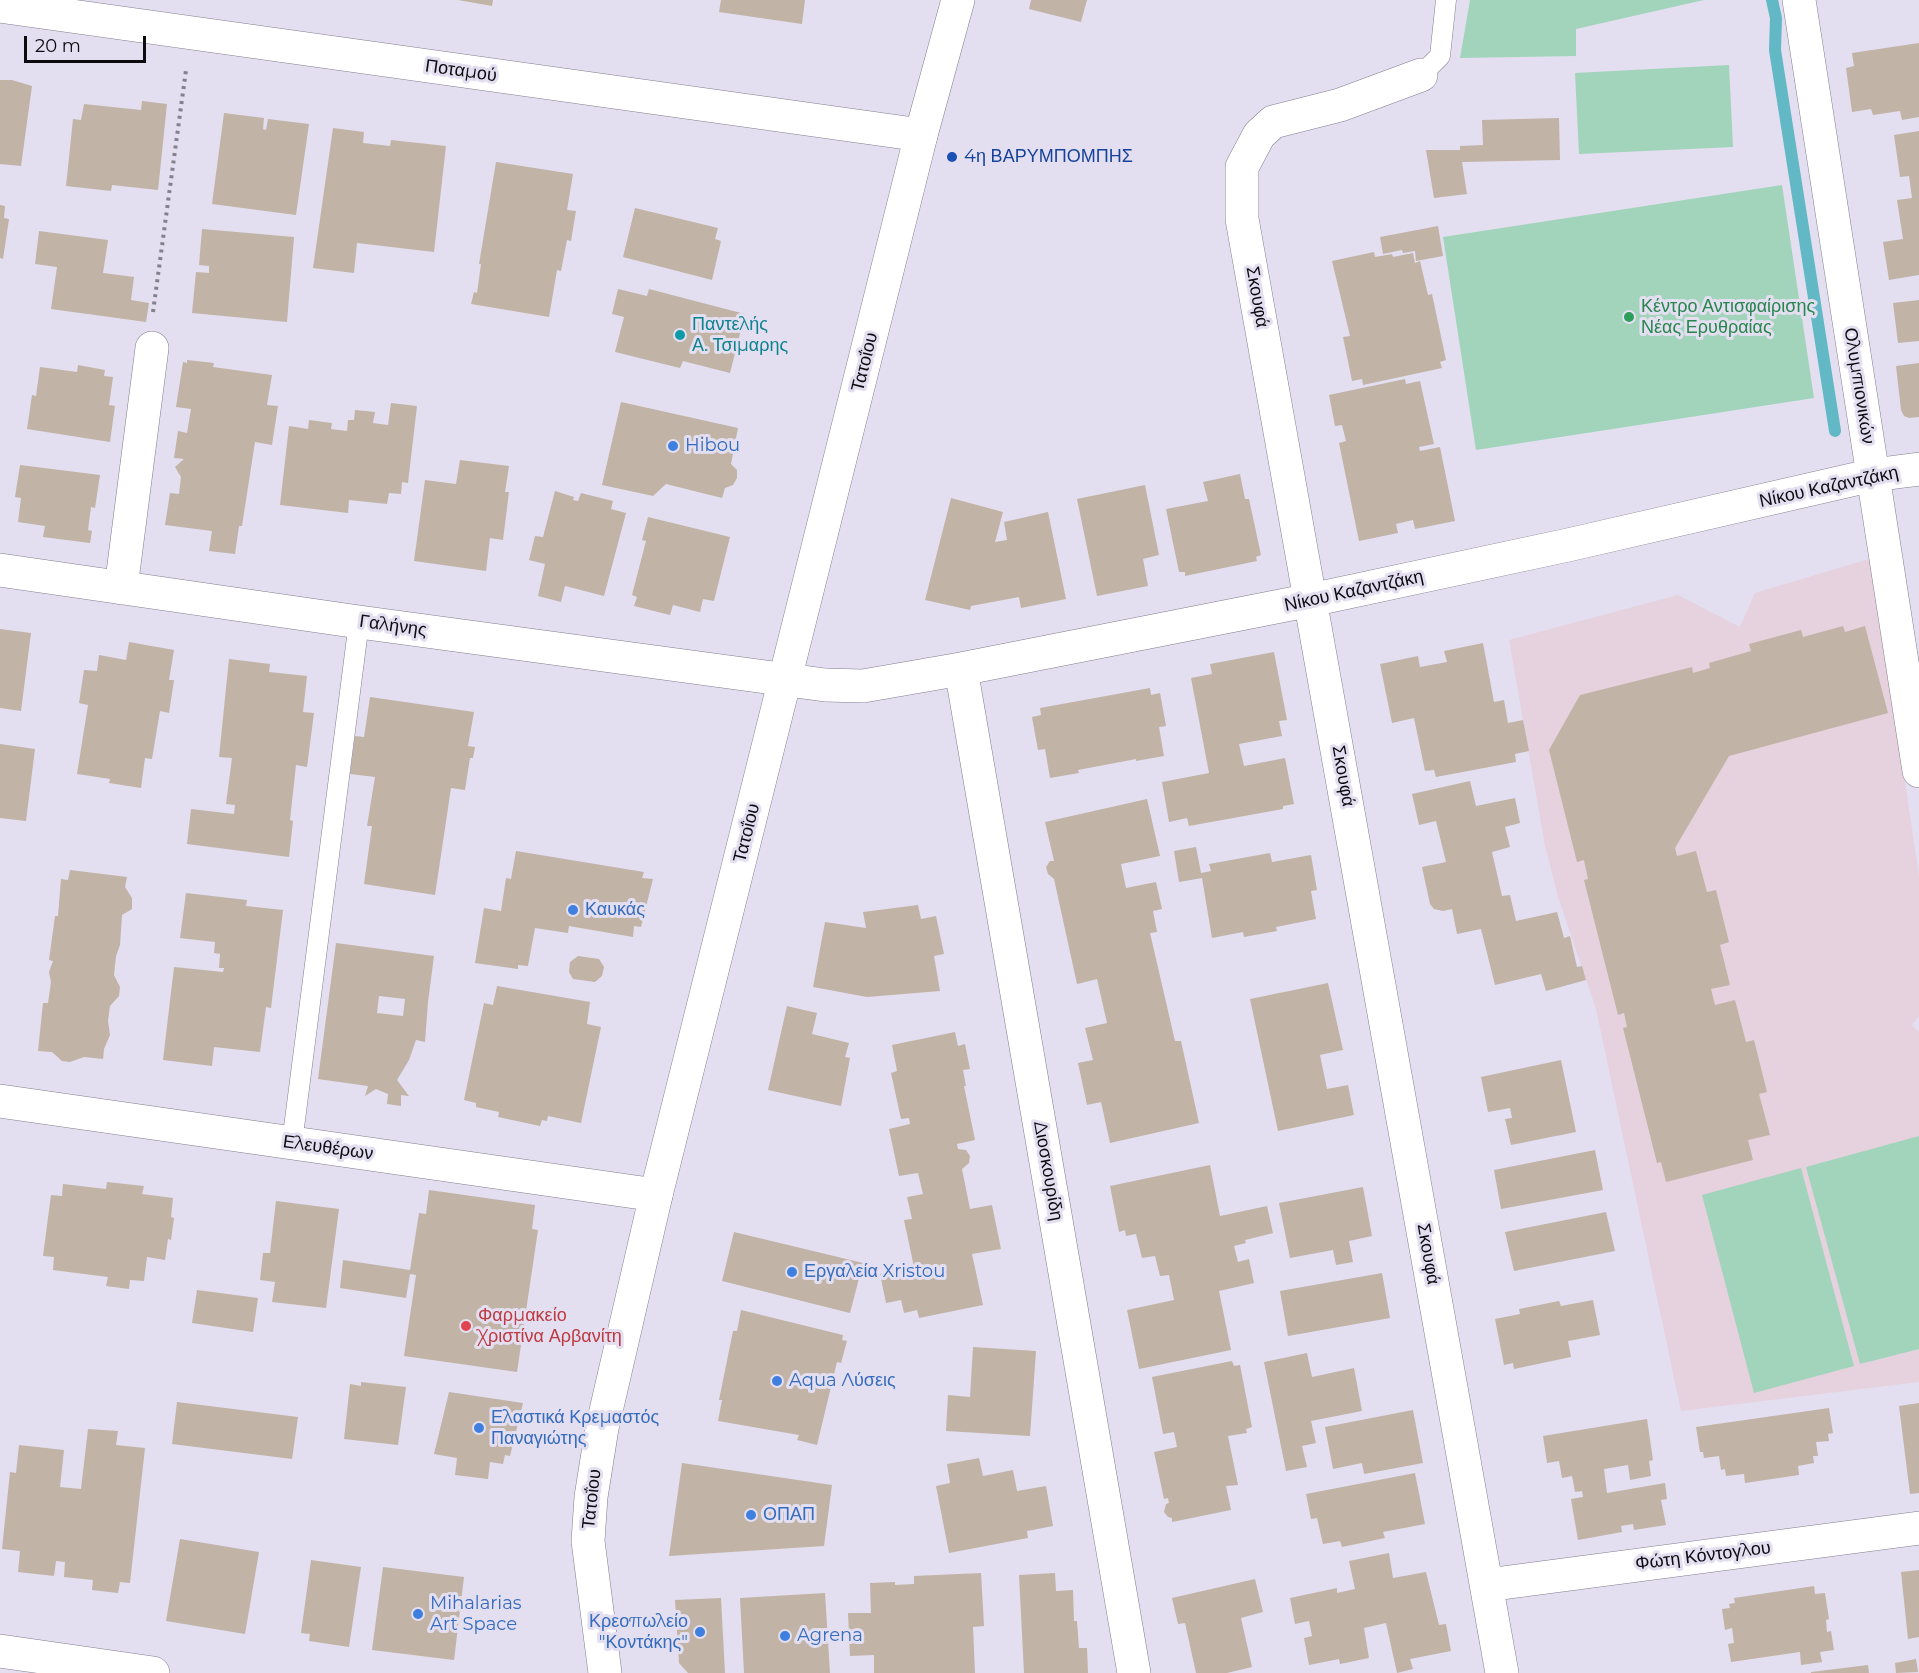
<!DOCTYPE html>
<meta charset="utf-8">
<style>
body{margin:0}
#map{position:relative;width:1919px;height:1673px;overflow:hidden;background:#e3dff0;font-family:Montserrat,sans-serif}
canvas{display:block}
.scale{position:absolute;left:24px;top:36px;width:122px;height:27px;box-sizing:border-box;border:3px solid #0c0b10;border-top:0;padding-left:8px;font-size:18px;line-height:21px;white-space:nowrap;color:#0c0b10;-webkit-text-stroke:4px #e3dff0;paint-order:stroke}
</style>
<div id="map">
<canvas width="1919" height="1673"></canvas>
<div class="scale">20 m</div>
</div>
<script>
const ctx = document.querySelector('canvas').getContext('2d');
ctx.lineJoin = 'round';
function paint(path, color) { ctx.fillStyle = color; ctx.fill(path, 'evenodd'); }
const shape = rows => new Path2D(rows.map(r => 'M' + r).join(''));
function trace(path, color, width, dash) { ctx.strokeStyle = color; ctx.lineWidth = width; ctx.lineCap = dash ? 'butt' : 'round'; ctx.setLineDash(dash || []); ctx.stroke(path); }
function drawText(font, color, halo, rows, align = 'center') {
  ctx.font = font + ' Montserrat,sans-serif'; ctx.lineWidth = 6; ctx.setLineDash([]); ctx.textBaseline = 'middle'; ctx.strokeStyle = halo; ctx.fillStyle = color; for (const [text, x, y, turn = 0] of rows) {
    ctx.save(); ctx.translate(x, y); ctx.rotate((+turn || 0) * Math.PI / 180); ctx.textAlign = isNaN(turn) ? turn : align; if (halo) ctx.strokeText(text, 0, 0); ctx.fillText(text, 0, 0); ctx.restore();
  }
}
const education = shape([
 [1872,558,1919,876,1919,1016,1912,1025,1919,1032,1919,1382,1681,1411,1596,1009,1558,897,1545,846,1509,640,1678,595,1740,627,1755,593]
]);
const green = shape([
 [1470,0,1704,0,1576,29,1576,56,1460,58],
 [1729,65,1733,147,1579,154,1575,73],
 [1782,185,1814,398,1476,450,1443,237],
 [1919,1136,1919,1349,1860,1364,1806,1167],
 [1801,1168,1854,1366,1754,1393,1702,1195]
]);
const stream = shape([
 [1772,0,1776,18,1775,50,1835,431]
]);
const building = shape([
 [458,0,493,0,492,6],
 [721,0,805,0,802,24,719,12],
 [1031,0,1087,0,1081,22,1029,9],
 [1919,43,1919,117,1902,120,1900,111,1873,115,1871,109,1852,112,1846,68,1854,66,1852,53],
 [0,80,12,80,32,86,21,166,0,164],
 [142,101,167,104,158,190,112,185,111,191,66,186,73,119,81,120,84,104,141,110],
 [224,113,264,118,263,129,266,130,268,119,309,124,296,215,212,204],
 [1559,118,1560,160,1462,162,1467,194,1434,198,1426,150,1460,150,1460,146,1483,145,1482,120],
 [333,128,364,132,363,143,390,146,391,140,446,146,434,252,357,243,354,273,313,268],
 [1919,131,1919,275,1889,280,1883,242,1903,239,1897,200,1912,198,1909,176,1900,177,1894,135],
 [496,162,573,174,567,210,576,211,571,241,567,240,561,271,557,270,549,317,471,304,474,292,477,293,481,264,479,264],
 [0,205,5,206,4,218,9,219,3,259,0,258],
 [635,208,718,228,715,239,721,241,712,280,623,257],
 [1438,226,1443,256,1416,261,1415,251,1403,253,1402,250,1383,254,1380,237],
 [202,229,294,237,287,322,192,313,196,272,209,273,209,266,199,265],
 [39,231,108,240,103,273,134,277,131,300,149,303,146,322,51,309,57,267,35,264],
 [1374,252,1375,257,1392,254,1393,257,1413,253,1415,263,1420,261,1428,295,1432,294,1446,360,1440,362,1442,368,1363,385,1362,379,1352,381,1343,337,1350,336,1332,261],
 [618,289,647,296,649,289,745,314,730,373,683,361,680,368,615,352,624,317,612,314],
 [1919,300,1919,341,1898,343,1893,303],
 [187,360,214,363,213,367,272,375,267,405,278,406,272,445,255,442,242,526,239,526,235,554,209,551,212,531,165,525,170,493,179,494,181,477,175,467,184,459,174,458,178,431,187,433,191,409,176,407,183,362,187,363],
 [1919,363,1919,417,1909,418,1904,416,1901,410,1896,366],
 [78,365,105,370,104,376,113,377,109,405,115,406,110,442,27,429,32,395,36,396,40,367,77,372],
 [1405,379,1406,384,1420,381,1434,444,1419,447,1420,451,1440,447,1455,521,1415,529,1413,520,1396,524,1398,533,1359,541,1339,443,1346,441,1342,425,1335,426,1329,395],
 [621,402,738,428,731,464,737,470,737,478,733,485,725,488,722,498,666,484,653,496,602,485],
 [391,403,417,406,408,483,402,482,401,494,389,493,387,504,349,500,348,513,280,505,289,426,308,429,309,420,332,423,331,429,347,431,348,420,354,420,355,410,375,412,373,423,388,425],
 [460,460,509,466,505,492,509,492,503,540,490,538,486,571,414,561,425,480,456,484],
 [20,465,100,475,95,508,91,507,88,530,92,531,90,543,43,537,45,526,18,522,21,498,15,497],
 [1240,474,1245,499,1249,499,1261,555,1256,557,1257,561,1185,576,1185,572,1179,572,1166,509,1208,501,1203,482],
 [1145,485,1159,555,1143,559,1148,586,1097,596,1077,499],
 [555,491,574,497,573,500,578,501,581,493,613,501,611,509,626,513,604,596,565,586,561,602,538,596,545,564,529,560,535,536,543,537],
 [951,498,1003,512,995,542,1007,540,1004,522,1048,512,1066,599,1021,608,1019,597,971,606,970,610,925,600],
 [648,517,730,537,714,601,703,599,700,612,673,605,670,615,634,606,637,597,632,595,646,541,642,540],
 [1843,626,1845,632,1865,626,1888,713,1729,756,1675,848,1677,856,1696,851,1707,892,1716,890,1729,942,1720,945,1730,985,1711,989,1715,1005,1735,1000,1746,1042,1754,1040,1767,1092,1759,1094,1770,1135,1748,1140,1753,1160,1666,1182,1661,1162,1657,1163,1623,1028,1627,1027,1624,1013,1618,1015,1584,880,1588,879,1584,860,1577,862,1549,750,1580,695,1692,667,1693,673,1710,668,1709,663,1751,651,1749,644,1801,630,1803,637],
 [0,629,31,633,21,711,0,708],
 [129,642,174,650,169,680,174,680,169,713,160,711,152,759,145,758,141,788,109,783,110,779,77,774,88,705,79,703,84,670,97,671,99,655,126,660],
 [1483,643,1494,702,1504,700,1508,723,1523,720,1529,751,1515,754,1516,762,1436,777,1434,770,1425,771,1414,718,1392,723,1380,664,1418,656,1420,667,1447,662,1444,651],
 [1274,652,1287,720,1279,721,1282,736,1239,744,1244,766,1285,758,1294,804,1283,806,1283,809,1189,826,1187,818,1169,822,1162,782,1209,773,1191,678,1212,674,1210,664],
 [229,659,270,664,269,672,307,676,303,712,314,713,307,767,296,765,290,820,293,821,289,857,187,844,191,809,234,814,235,805,226,804,232,758,219,757],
 [1150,688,1151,695,1160,693,1166,726,1159,727,1164,756,1136,761,1136,759,1078,770,1079,773,1050,778,1045,749,1038,750,1032,717,1041,715,1040,708],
 [370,697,474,712,468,746,475,747,473,758,470,758,465,790,451,788,435,895,364,884,372,826,367,826,375,777,350,774,355,736,364,737],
 [0,744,35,749,26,821,0,818],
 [1470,781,1476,806,1515,798,1520,823,1505,827,1510,847,1492,852,1502,896,1510,895,1516,921,1557,912,1564,938,1570,936,1577,967,1582,966,1586,980,1546,991,1541,974,1495,985,1481,929,1457,934,1452,909,1443,911,1434,909,1430,904,1422,867,1446,862,1436,821,1419,825,1412,794],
 [1147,799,1160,856,1121,864,1126,888,1156,882,1162,909,1153,911,1157,932,1150,933,1175,1041,1181,1041,1199,1123,1110,1143,1101,1102,1087,1105,1078,1063,1093,1060,1085,1028,1107,1023,1097,979,1077,984,1054,879,1048,874,1046,867,1050,861,1054,861,1045,822],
 [1196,847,1201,873,1211,871,1209,864,1270,853,1272,862,1311,855,1317,890,1311,891,1316,919,1276,927,1277,931,1244,937,1243,932,1212,938,1202,878,1179,882,1174,851],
 [516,851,644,872,642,878,653,879,641,927,634,926,633,937,569,926,568,933,535,928,528,966,518,965,518,969,475,963,484,908,501,911,506,878,511,879],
 [70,870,127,877,125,887,132,898,132,909,122,915,120,945,116,956,114,975,120,987,119,996,110,1006,108,1021,110,1035,104,1049,103,1059,84,1057,70,1062,62,1061,52,1052,38,1051,43,1003,48,1003,51,982,49,972,53,961,49,960,55,916,58,916,61,879,68,880],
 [186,893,247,900,246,906,283,910,271,1008,266,1007,260,1052,214,1047,212,1066,163,1060,174,967,223,972,224,968,219,968,220,954,214,953,215,942,180,938],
 [918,905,921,919,936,916,944,954,934,956,940,991,867,997,813,987,825,922,866,928,863,912],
 [336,943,434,956,428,1002,425,1042,416,1040,409,1060,397,1080,409,1096,401,1095,401,1106,387,1104,388,1094,376,1089,365,1096,368,1086,318,1079],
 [379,996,405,999,403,1016,377,1013],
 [578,956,599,959,604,967,602,976,595,982,573,979,569,972,570,962],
 [1328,983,1343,1050,1320,1055,1327,1089,1348,1085,1354,1115,1278,1131,1250,999],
 [497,986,590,1002,587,1024,601,1027,581,1123,548,1116,547,1121,542,1120,540,1126,498,1117,499,1112,476,1107,476,1103,464,1100,484,1003,493,1005],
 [787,1006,817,1013,812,1034,849,1043,845,1057,850,1058,841,1106,768,1090],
 [955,1032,958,1046,965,1044,970,1069,963,1070,966,1086,964,1086,975,1140,957,1144,958,1149,966,1150,970,1156,969,1163,962,1169,970,1209,992,1205,1001,1249,972,1254,983,1305,919,1318,917,1310,904,1313,901,1300,886,1303,880,1274,914,1267,904,1220,912,1219,907,1197,923,1194,918,1173,899,1176,889,1129,910,1124,909,1118,901,1119,891,1073,897,1071,892,1045],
 [1561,1060,1576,1132,1511,1145,1505,1119,1512,1118,1510,1108,1488,1112,1481,1077],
 [1595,1150,1603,1190,1501,1209,1494,1170],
 [1210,1165,1220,1216,1267,1206,1273,1233,1245,1240,1246,1243,1234,1246,1238,1262,1249,1259,1254,1283,1219,1291,1231,1350,1139,1369,1127,1310,1174,1300,1169,1275,1160,1276,1155,1256,1142,1258,1136,1234,1126,1236,1125,1230,1119,1232,1110,1186],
 [107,1182,144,1186,142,1194,173,1198,171,1217,174,1218,171,1240,168,1239,165,1260,147,1257,144,1281,130,1280,129,1289,106,1286,108,1277,53,1270,54,1257,43,1256,51,1195,62,1196,63,1184,106,1189],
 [1363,1187,1372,1236,1349,1241,1353,1262,1336,1265,1333,1250,1290,1258,1279,1203],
 [429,1190,535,1205,532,1229,538,1230,517,1372,404,1356,416,1275,410,1274,406,1298,340,1288,343,1260,410,1270,419,1213,426,1214],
 [276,1201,339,1209,326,1308,272,1302,275,1282,260,1280,263,1253,270,1253],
 [1606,1212,1615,1251,1514,1271,1505,1232],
 [734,1232,863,1263,850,1313,722,1281],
 [1382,1273,1390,1318,1288,1336,1280,1291],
 [197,1290,258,1298,253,1332,192,1323],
 [1593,1300,1600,1335,1568,1341,1571,1357,1514,1369,1513,1363,1504,1365,1495,1319,1520,1314,1519,1309,1559,1301,1561,1306],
 [741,1310,843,1335,842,1340,847,1341,841,1363,837,1362,817,1445,797,1440,799,1435,718,1421,722,1400,719,1400,733,1331,737,1331],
 [973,1347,1036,1351,1030,1436,946,1431,948,1395,970,1397],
 [1307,1353,1312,1377,1354,1368,1362,1411,1311,1421,1316,1443,1302,1446,1307,1467,1286,1471,1264,1362],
 [1232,1361,1234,1366,1240,1365,1252,1427,1246,1429,1247,1433,1228,1436,1238,1485,1226,1486,1231,1510,1172,1522,1172,1518,1168,1517,1164,1512,1166,1504,1169,1503,1168,1498,1164,1499,1154,1452,1177,1447,1174,1432,1163,1434,1152,1377],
 [361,1382,406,1387,398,1445,344,1439,350,1384,361,1386],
 [449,1392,523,1403,510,1456,505,1455,503,1464,490,1462,488,1479,455,1475,457,1458,434,1454],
 [177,1402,298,1417,292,1459,172,1444],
 [1919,1403,1919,1493,1910,1494,1899,1406],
 [1829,1408,1833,1433,1828,1434,1829,1441,1816,1442,1818,1456,1813,1456,1814,1463,1798,1466,1799,1475,1745,1483,1744,1474,1726,1476,1725,1469,1721,1470,1719,1456,1704,1458,1703,1452,1700,1452,1696,1427],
 [1413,1410,1423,1463,1364,1474,1362,1463,1333,1469,1325,1427],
 [1647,1419,1653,1460,1649,1461,1651,1476,1630,1480,1628,1465,1604,1469,1607,1493,1665,1483,1667,1499,1661,1500,1666,1525,1634,1530,1633,1524,1621,1526,1622,1532,1578,1540,1571,1499,1583,1497,1582,1491,1575,1492,1572,1476,1562,1478,1559,1461,1547,1463,1543,1436],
 [88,1429,118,1431,116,1445,145,1448,130,1583,120,1582,118,1593,92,1590,93,1580,64,1577,65,1562,56,1561,54,1576,18,1572,20,1551,2,1549,10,1472,16,1473,19,1445,64,1450,60,1487,81,1489],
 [979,1458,983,1476,1013,1470,1017,1491,1046,1486,1053,1526,1027,1531,1028,1538,949,1553,936,1486,950,1483,947,1464],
 [682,1463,832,1485,824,1546,669,1556],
 [1415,1473,1425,1524,1383,1532,1385,1538,1342,1547,1340,1541,1323,1544,1317,1518,1311,1519,1306,1494],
 [180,1539,259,1552,245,1634,166,1621],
 [1389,1553,1393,1578,1426,1572,1439,1625,1446,1624,1451,1651,1410,1659,1413,1669,1397,1673,1386,1623,1364,1628,1369,1658,1340,1664,1339,1659,1309,1665,1304,1638,1312,1636,1309,1621,1295,1624,1290,1598,1337,1588,1337,1593,1355,1589,1349,1561],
 [311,1560,361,1567,349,1647,309,1641,310,1634,301,1633],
 [383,1567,464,1577,454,1660,372,1650],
 [1919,1570,1919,1637,1908,1639,1901,1572],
 [981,1573,984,1626,973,1627,975,1673,874,1673,874,1655,850,1656,848,1613,871,1613,870,1583,895,1582,895,1585,914,1584,914,1576],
 [1055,1573,1056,1591,1073,1590,1074,1621,1077,1621,1079,1648,1087,1648,1088,1673,1024,1673,1019,1575],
 [1255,1579,1263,1612,1241,1618,1252,1667,1227,1673,1196,1673,1185,1623,1178,1624,1172,1598],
 [1814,1586,1815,1594,1825,1593,1829,1619,1826,1620,1827,1632,1831,1631,1834,1650,1820,1652,1822,1662,1801,1665,1800,1652,1731,1662,1728,1644,1734,1643,1732,1628,1725,1630,1722,1609,1730,1608,1729,1604,1735,1603,1734,1598],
 [825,1593,830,1673,744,1673,740,1598],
 [721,1598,725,1673,688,1673,679,1663,675,1600],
 [1916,1659,1918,1672,1896,1673,1895,1663],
 [1868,1665,1869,1673,1811,1673,1811,1672]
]);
const path = shape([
 [153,312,186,70]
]);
const lane = shape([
 [1421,75,1440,56,1446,0],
 [292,1143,359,622]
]);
const street = shape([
 [1799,0,1919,771],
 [0,6,921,135],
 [1421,75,1340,105,1273,122,1259,135,1242,167,1242,219,1502,1673],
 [0,570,359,622,825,685,863,686,961,669,1311,600,1568,545,1873,475,1919,469],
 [121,588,152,348],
 [961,669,1134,1673],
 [0,1101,656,1195],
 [1487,1585,1919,1528],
 [0,1651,153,1673]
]);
const secondary = shape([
 [605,1673,588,1541,591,1497,602,1428,656,1195,921,135,958,0]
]);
const markers = [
 [952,157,6,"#1a4fb4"],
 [1629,317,6,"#2e9e5b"],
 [680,335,6,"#0f9aa8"],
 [673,446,6,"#3f7fe0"],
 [573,910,6,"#3f7fe0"],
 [792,1272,6,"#3f7fe0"],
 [466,1326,6,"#e0444e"],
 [777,1381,6,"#3f7fe0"],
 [479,1428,6,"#3f7fe0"],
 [751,1515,6,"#3f7fe0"],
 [418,1614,6,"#3f7fe0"],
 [700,1632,6,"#3f7fe0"],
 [785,1636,6,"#3f7fe0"]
];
const streetNames = [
 ["Ποταμού",461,71,8],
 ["Σκουφά",1257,297,80],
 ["Τατοΐου",865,362,-76],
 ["Ολυμπιονικών",1859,386,81],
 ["Νίκου Καζαντζάκη",1829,487,-12],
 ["Νίκου Καζαντζάκη",1354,591,-12],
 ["Γαλήνης",393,626,8],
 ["Σκουφά",1343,776,80],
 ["Τατοΐου",747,833,-76],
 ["Ελευθέρων",328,1148,8],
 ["Διοσκουρίδη",1048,1171,80],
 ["Σκουφά",1428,1254,80],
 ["Τατοΐου",592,1499,-84],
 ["Φώτη Κόντογλου",1703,1556,-7]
];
const transitNames = [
 ["4η ΒΑΡΥΜΠΟΜΠΗΣ",964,157]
];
const leisureNames = [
 ["Κέντρο Αντισφαίρισης",1641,307],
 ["Νέας Ερυθραίας",1641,328]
];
const cultureNames = [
 ["Παντελής",692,325],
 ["Α. Τσιμαρης",692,346]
];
const shopNames = [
 ["Hibou",685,446],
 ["Καυκάς",585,910],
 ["Εργαλεία Xristou",804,1272],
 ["Aqua Λύσεις",789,1381],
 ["Ελαστικά Κρεμαστός",491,1418],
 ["Παναγιώτης",491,1439],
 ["ΟΠΑΠ",763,1515],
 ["Mihalarias",430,1604],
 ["Art Space",430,1625],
 ["Κρεοπωλείο",688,1622,"right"],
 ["\"Κοντάκης\"",688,1643,"right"],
 ["Agrena",797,1636]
];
const healthNames = [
 ["Φαρμακείο",478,1316],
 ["Χριστίνα Αρβανίτη",478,1337]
];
paint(education, '#e6d1de');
paint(green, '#a1d4bb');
trace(stream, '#62b9c5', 12);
paint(building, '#c1b3a6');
trace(lane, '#827e8e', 21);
trace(street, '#827e8e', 34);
trace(secondary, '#827e8e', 34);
trace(path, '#83818c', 4, [3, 4.5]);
trace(lane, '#fff', 20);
trace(street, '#fff', 33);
trace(secondary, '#fff', 33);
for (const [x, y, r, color] of markers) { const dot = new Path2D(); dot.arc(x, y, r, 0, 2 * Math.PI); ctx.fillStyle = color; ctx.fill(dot); trace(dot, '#e3dff0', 2); }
drawText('18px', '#0c0b10', '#e3dff0', streetNames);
drawText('18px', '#164399', '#e3dff0', transitNames, 'left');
drawText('18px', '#27864d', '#e3dff0', leisureNames, 'left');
drawText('18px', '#0d838f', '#e3dff0', cultureNames, 'left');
drawText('18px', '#366cbe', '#e3dff0', shopNames, 'left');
drawText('18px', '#be3a42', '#e3dff0', healthNames, 'left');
</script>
